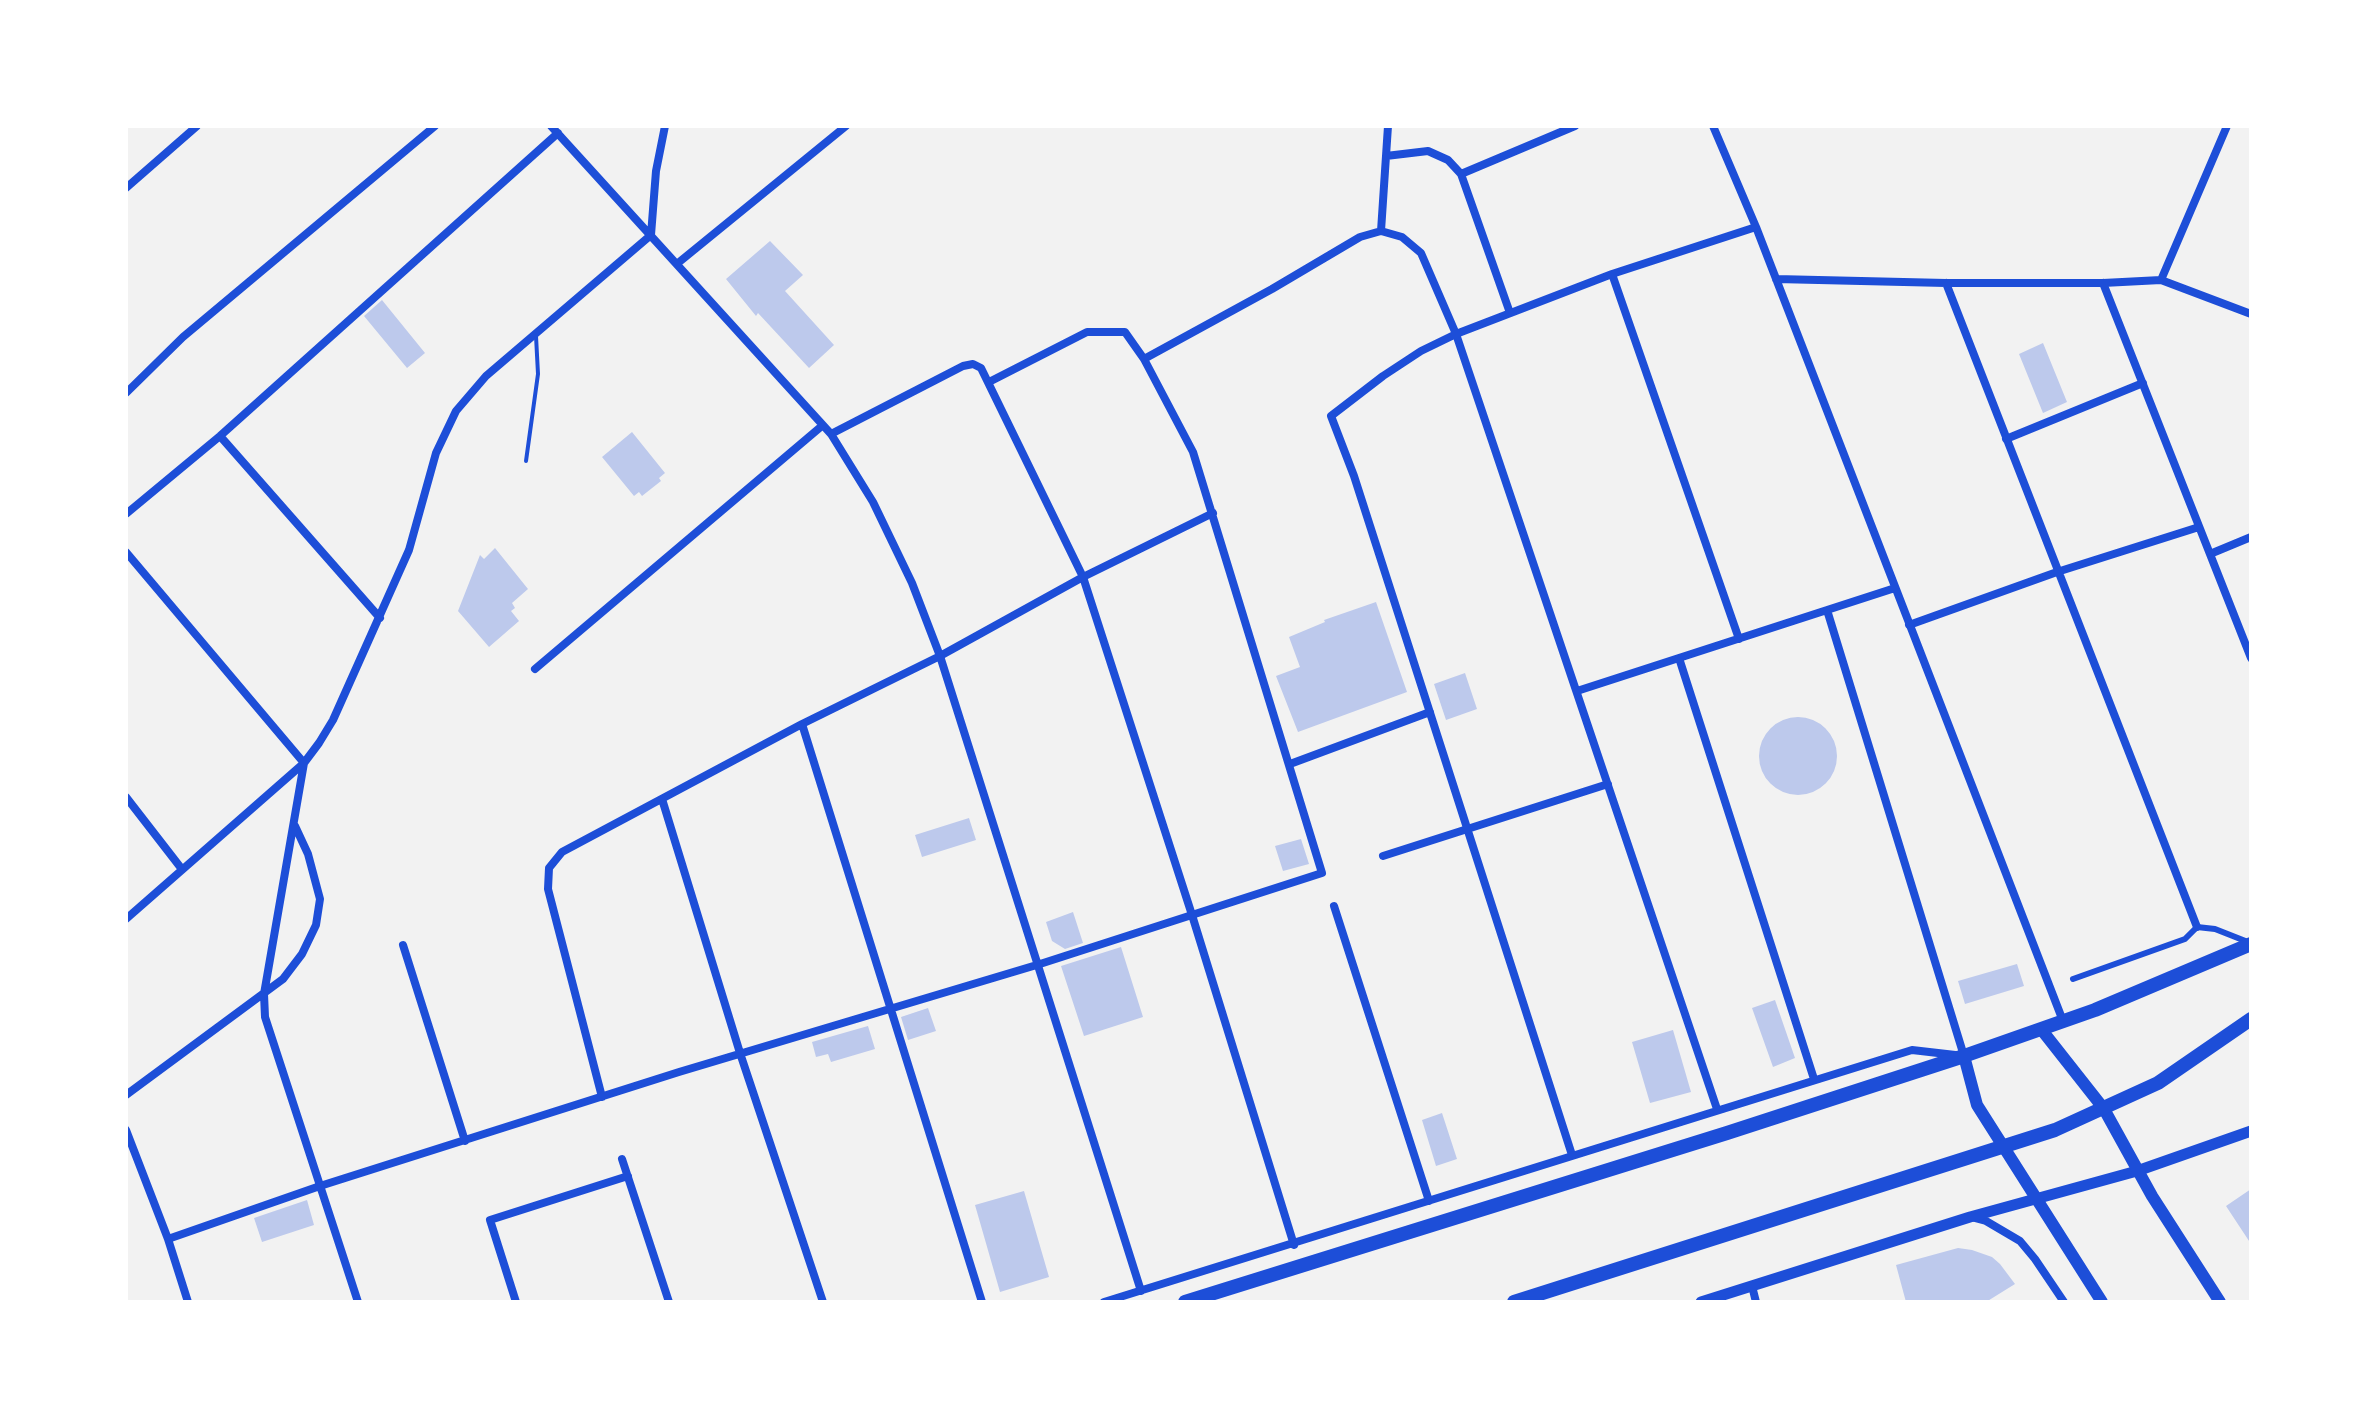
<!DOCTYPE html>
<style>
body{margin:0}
#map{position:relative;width:2377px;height:1428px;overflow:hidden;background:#f2f2f2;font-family:"Noto Sans",sans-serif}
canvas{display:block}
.frame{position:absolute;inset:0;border:128px solid #fff;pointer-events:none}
</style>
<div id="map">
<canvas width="2377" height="1428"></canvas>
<div class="frame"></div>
</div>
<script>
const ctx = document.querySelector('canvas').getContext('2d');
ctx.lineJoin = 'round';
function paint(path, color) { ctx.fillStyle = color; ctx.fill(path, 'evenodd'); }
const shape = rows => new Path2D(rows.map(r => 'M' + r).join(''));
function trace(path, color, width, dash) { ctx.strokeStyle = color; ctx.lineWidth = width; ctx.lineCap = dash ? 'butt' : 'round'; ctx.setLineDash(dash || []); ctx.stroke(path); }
const building = shape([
 [770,241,803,275,785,291,834,345,809,368,758,313,756,316,726,279],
 [382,300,425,353,407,368,364,316],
 [2043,343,2067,402,2043,413,2019,354],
 [632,432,665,473,659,478,661,481,642,496,639,492,634,496,602,457],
 [495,548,528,589,512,603,515,608,511,611,519,621,489,647,458,611,480,555,484,559],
 [1376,602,1407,692,1298,732,1276,676,1300,667,1289,637,1325,622,1324,620],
 [1465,673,1477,709,1446,720,1434,684],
 '1759 756a39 39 0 1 1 78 0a39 39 0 1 1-78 0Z',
 [969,818,976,840,922,857,915,835],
 [1301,839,1309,864,1283,871,1275,846],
 [1073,912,1083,943,1065,949,1052,941,1046,922],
 [1121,947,1143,1017,1084,1036,1061,966],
 [2017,964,2024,986,1965,1004,1958,981],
 [1775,1000,1795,1058,1773,1067,1752,1008],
 [928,1008,936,1031,908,1040,901,1017],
 [868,1026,875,1049,831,1062,828,1054,816,1057,812,1042],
 [1673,1030,1691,1092,1650,1103,1632,1042],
 [1442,1113,1457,1159,1436,1166,1422,1120],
 [2251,1189,2251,1244,2226,1206],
 [1024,1191,1049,1277,1000,1292,975,1205],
 [307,1200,314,1225,262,1242,254,1218],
 [1958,1248,1972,1250,1992,1257,2000,1264,2015,1284,1986,1302,1906,1302,1896,1265]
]);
const service = shape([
 [526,461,538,374,536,336]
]);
const pedestrian = shape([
 [2073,979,2185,939,2197,927,2215,929,2248,942]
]);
const minor = shape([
 [551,126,831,434,873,502,912,583,940,656,1141,1291],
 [1713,126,1756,227,2063,1021],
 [1386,156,1428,151,1448,160,1461,174,1510,313],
 [1461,174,1575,126],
 [126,188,197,126],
 [1381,231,1388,126],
 [678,263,846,126],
 [1612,274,1739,639],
 [1776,279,1946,283,2103,283,2161,280,2251,314],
 [2161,280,2227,126],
 [1946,283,2197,927],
 [2103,283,2251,658],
 [1144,359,1272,289,1360,237,1381,231,1402,237,1421,253,1456,334,1717,1109],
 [126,393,183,337,435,126],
 [831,434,963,366,973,364,981,368,1083,577,1192,915,1294,1245],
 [220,436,380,618],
 [2006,439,2143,383],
 [126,514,220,436,558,133],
 [126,552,304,763,264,994,265,1017,358,1302],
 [2210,554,2251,537],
 [1909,625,2057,572,2199,527],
 [1679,658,1814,1079],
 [535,669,823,425],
 [1577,691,1895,588],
 [802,724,982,1302],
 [1290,764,1430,712],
 [126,797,181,868],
 [662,799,740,1053,823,1302],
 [1383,856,1608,784],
 [1334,906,1429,1201],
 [126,919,304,763,319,743,333,720,409,550,436,453,456,411,486,376,651,235,656,171,665,126],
 [403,945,465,1141],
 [126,1095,283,979,302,954,316,925,320,899,308,854,295,826],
 [602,1097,548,889,549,868,562,852,802,724,940,656,1083,577,1213,513],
 [126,1130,168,1239,188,1302],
 [1572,1155,1354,476,1331,416,1383,376,1421,351,1456,334,1612,274,1756,227],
 [622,1159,669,1302],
 [1971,1217,1986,1221,2020,1241,2035,1259,2064,1302],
 [168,1239,320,1186,679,1072,1040,964,1322,873,1193,452,1144,359,1125,332,1087,332,989,382],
 [1752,1286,1756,1302],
 [516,1302,490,1220,628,1176],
 [1104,1302,1912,1050,1964,1056,1827,610]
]);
const tertiary = shape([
 [1701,1302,1970,1217,2137,1171,2251,1131]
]);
const secondary = shape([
 [2041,1029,2104,1109,2152,1196,2220,1302],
 [1964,1056,1977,1105,2102,1302]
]);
const primary = shape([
 [1185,1302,1727,1133,1964,1056,2095,1010,2251,944],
 [1514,1302,2055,1130,2158,1083,2251,1019]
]);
paint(building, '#bdc9ec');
trace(service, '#1d4ed8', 4);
trace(pedestrian, '#1d4ed8', 6);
trace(minor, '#1d4ed8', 8);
trace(tertiary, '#1d4ed8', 11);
trace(secondary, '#1d4ed8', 12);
trace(primary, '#1d4ed8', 14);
</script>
